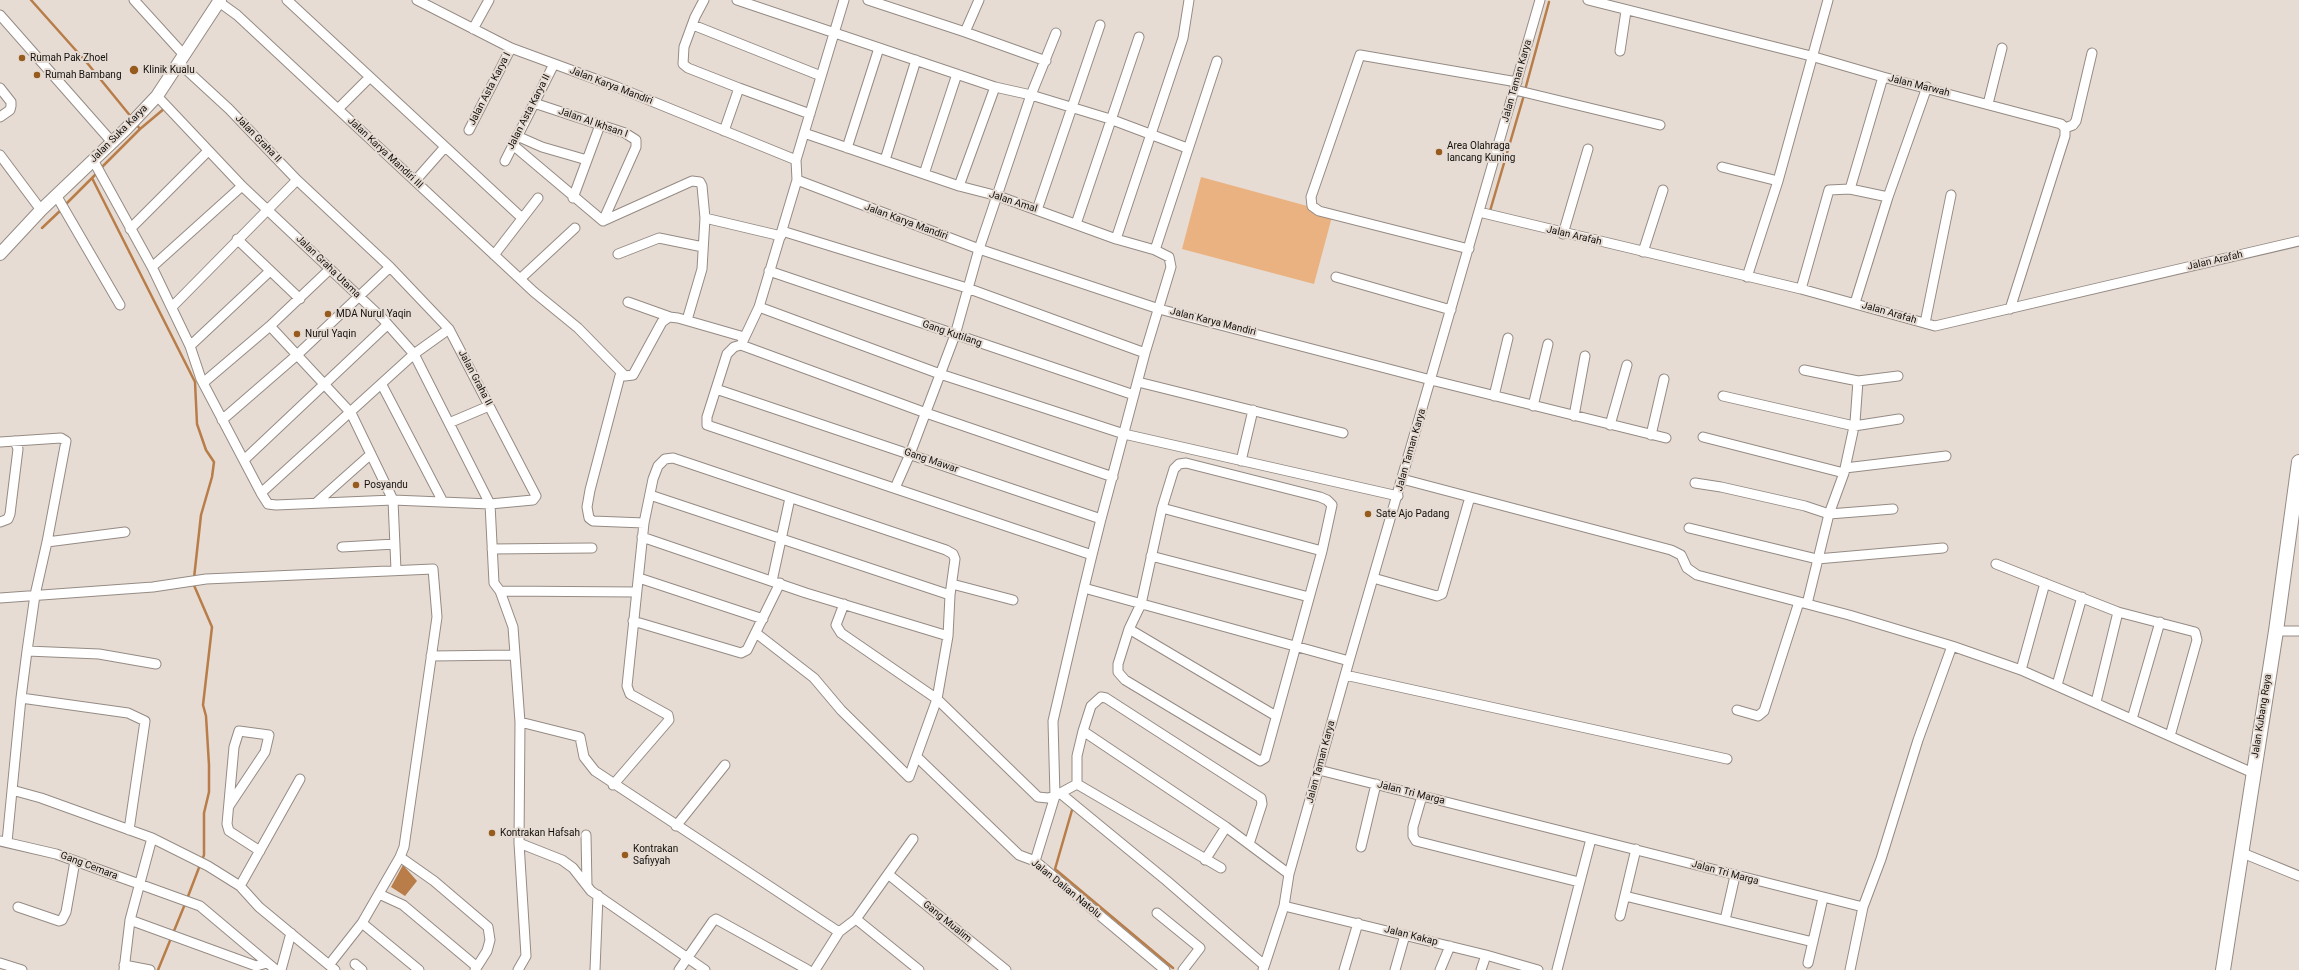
<!DOCTYPE html>
<style>
body{margin:0}
canvas{display:block;background:#e6dcd4}
</style>
<canvas width="2299" height="970"></canvas>
<script>
const ctx = document.querySelector('canvas').getContext('2d');
ctx.lineJoin = 'round';
function paint(path, color) { ctx.fillStyle = color; ctx.fill(path, 'evenodd'); }
const shape = rows => new Path2D(rows.map(r => 'M' + r).join(''));
function trace(path, color, width, dash) { ctx.strokeStyle = color; ctx.lineWidth = width; ctx.lineCap = dash ? 'butt' : 'round'; ctx.setLineDash(dash || []); ctx.stroke(path); }
function drawText(font, color, halo, rows, align = 'center') {
  ctx.font = font + ' Roboto,sans-serif'; ctx.lineWidth = 4; ctx.setLineDash([]); ctx.textBaseline = 'middle'; ctx.strokeStyle = halo; ctx.fillStyle = color; for (const [text, x, y, turn = 0] of rows) {
    ctx.save(); ctx.translate(x, y); ctx.rotate((+turn || 0) * Math.PI / 180); ctx.textAlign = isNaN(turn) ? turn : align; if (halo) ctx.strokeText(text, 0, 0); ctx.fillText(text, 0, 0); ctx.restore();
  }
}
const green = shape([
 [1201,177,1333,213,1314,284,1182,249]
]);
const water = shape([
 [403,865,417,881,405,896,391,887]
]);
const stream = shape([
 [31,0,88,64,132,118],
 [1525,90,1549,2],
 [136,124,140,129,165,108],
 [100,169,140,129],
 [92,178,195,382,197,424,206,450,214,462,212,477,201,515,194,578],
 [65,205,97,173],
 [1490,211,1524,95],
 [42,228,62,209],
 [193,583,212,627,203,705,206,716,209,765,209,792,204,813,204,855,202,860],
 [1072,810,1055,869,1173,968],
 [187,899,200,865],
 [158,970,185,904]
]);
const minor = shape([
 [134,0,184,55],
 [287,0,522,218],
 [417,0,511,48,617,87,796,160,797,180,979,249,1159,309,1431,380,1666,438],
 [704,0,695,17,684,47,683,64,688,68,739,88],
 [737,0,995,87,1031,95,1110,119,1187,148],
 [868,0,965,32,1046,61],
 [1588,0,1811,56,1883,77,2061,124,2065,128,2065,136,2010,309],
 [219,2,237,15,534,292,578,328,625,376,633,375,662,322,669,317,678,318,744,337],
 [0,15,112,142],
 [693,25,821,76],
 [473,29,489,0],
 [965,32,979,0],
 [1620,51,1626,11],
 [179,63,229,109,297,180,390,267,449,329,536,496,533,500,490,504,393,500,276,505,268,504,261,493,414,354,449,329],
 [1883,77,1850,189,1888,197],
 [0,88,11,102,11,106,10,110,0,117],
 [1515,90,1660,125],
 [157,96,242,186,383,319,414,354,490,504,494,583,500,591,513,627,520,722,519,843,526,956,518,970],
 [534,103,625,133,636,140,636,147,603,221],
 [1988,104,2002,48],
 [338,109,370,77],
 [2065,128,2073,125,2076,121,2092,53],
 [469,130,511,48],
 [724,131,739,88,810,114],
 [804,133,959,186,998,196,1116,239,1155,250,1169,257,1171,267,1145,353,1101,519],
 [517,136,542,147,587,160],
 [513,145,603,221,692,181,700,182,702,186,705,218,702,269,687,320],
 [847,148,879,48],
 [0,155,41,210],
 [93,160,152,267,190,346,201,379,261,493],
 [796,160,844,0],
 [885,160,916,60],
 [505,161,554,64],
 [1722,167,1778,181],
 [924,174,957,74],
 [415,181,445,147],
 [959,186,995,87],
 [56,195,120,305],
 [573,198,600,125],
 [1037,210,1100,25],
 [1479,212,1801,289,1935,326,2299,241],
 [705,218,781,236],
 [1076,224,1139,37],
 [130,229,208,151],
 [782,231,967,288,1145,353],
 [1563,234,1588,149],
 [237,239,300,299],
 [1116,239,1183,38,1189,0],
 [1469,249,1319,211,1312,206,1311,197,1360,55,1517,82],
 [1155,250,1217,61],
 [1643,252,1663,190],
 [618,254,659,238,703,247],
 [494,255,538,198],
 [152,267,242,186],
 [330,269,270,326,351,413,393,500,396,570],
 [769,271,1134,395],
 [1336,277,1451,310],
 [1747,277,1778,181,1828,0],
 [520,279,575,228],
 [1801,289,1829,190,1850,189],
 [628,302,670,317],
 [1855,303,1888,197,1927,87],
 [172,307,297,180],
 [759,307,940,374,1124,434,1398,496],
 [1925,323,1951,195],
 [741,345,926,413,1113,477],
 [190,346,270,271],
 [1804,370,1858,381,1898,376],
 [621,372,590,490,587,507,589,518,593,521,644,523],
 [1858,381,1855,422,1844,473,1829,514,1893,509],
 [1138,382,1343,433],
 [203,383,270,326],
 [382,385,443,502],
 [716,389,1101,519,1092,555,707,425,707,417,727,354,734,347,741,345,759,307,797,180],
 [1494,396,1508,338],
 [1723,396,1854,426,1899,419],
 [1533,406,1548,344],
 [1574,416,1585,356],
 [222,420,297,355,390,267],
 [449,423,489,406],
 [1610,425,1627,365],
 [1651,435,1664,379],
 [1703,437,1844,473],
 [0,442,61,438,66,441,47,542,35,595,27,651,99,654,156,664],
 [244,460,387,325],
 [1241,461,1253,410],
 [1186,463,1320,497,1327,500,1332,505,1322,551,1265,758,1260,761,1125,680,1118,672,1118,664,1129,629,1141,604,1162,508,1174,469,1179,464,1186,463],
 [1845,468,1946,456],
 [1402,479,1671,550,1681,555,1687,568,1697,575,1849,615,1952,646,2021,670,2253,773],
 [1695,483,1721,487,1805,506,1829,514,1807,604],
 [895,488,910,454,955,335,979,249,1031,95,1056,33],
 [650,495,950,595,948,636,937,699,909,777,841,710,814,678,756,633],
 [317,502,371,454],
 [1162,508,1322,551],
 [0,522,8,519,10,514,18,449,15,441],
 [1689,528,1817,559,1943,548],
 [642,537,806,593,948,636],
 [47,542,125,532],
 [342,547,395,544],
 [492,549,592,548],
 [1092,555,1084,588,1349,661],
 [1151,556,1309,597],
 [1996,564,2118,612,2195,632,2197,640,2170,736],
 [639,578,763,619],
 [1373,578,1437,596,1442,594,1470,497],
 [772,581,790,498],
 [952,584,1013,600],
 [500,591,636,592],
 [0,598,153,587,206,579,433,569,437,617,404,847,400,857,362,923,329,965],
 [844,604,836,625,841,633,937,699,1038,797,1048,798,1055,796,1053,721,1084,588],
 [633,621,741,653,747,650,780,583],
 [1129,629,1276,716],
 [2276,631,2299,631],
 [27,651,21,698,128,713,145,721,129,830],
 [431,656,515,655],
 [2021,670,2045,583],
 [1345,675,1727,759],
 [2057,685,2082,597],
 [2096,702,2118,612],
 [1737,710,1758,716,1764,711,1799,602],
 [2132,719,2160,622],
 [520,722,580,737,584,757,595,771,839,932],
 [1083,731,1226,827,1289,874],
 [917,757,1019,855,1035,861,1165,970],
 [1319,770,1863,907],
 [1077,784,1221,868],
 [613,785,669,720,668,715,630,694,627,686,644,523,653,479,658,466,665,459,673,458,688,463,946,550,953,554,955,559,950,595],
 [12,790,41,798,152,838,208,866,240,886,259,907,335,970],
 [1060,793,1167,881,1264,965],
 [1422,796,1413,827,1413,836,1416,841,1579,882],
 [229,806,265,752,269,735,239,731,234,747,227,824,229,831,260,851],
 [676,826,725,765],
 [586,835,587,886],
 [0,841,56,854,200,906,276,970],
 [7,842,21,698],
 [519,843,562,860,573,868,591,891,705,970],
 [1361,847,1376,784],
 [2240,852,2299,876],
 [400,857,434,881,488,927,490,940,487,951,475,970],
 [1205,860,1226,827],
 [1035,861,1055,796,1077,784,1077,756,1083,731,1091,706,1101,697,1106,698,1261,798,1262,804,1249,844],
 [888,874,1006,970],
 [240,886,300,779],
 [379,894,403,905,477,967],
 [1625,896,1813,942],
 [1284,906,1486,955,1538,970],
 [18,907,59,921,62,920,66,912,75,861],
 [1157,913,1200,948,1183,970],
 [1620,916,1636,849],
 [856,919,913,839],
 [130,920,256,966,267,963],
 [1725,920,1735,876],
 [362,923,419,970],
 [0,963,22,970],
 [1808,963,1823,898],
 [355,964,362,970],
 [124,965,150,970],
 [124,970,130,920,152,838],
 [281,970,291,933],
 [595,970,598,895],
 [679,970,713,921,716,919,808,970],
 [815,970,839,932,856,919,919,970],
 [1263,970,1284,906,1289,874,1349,661,1540,0],
 [1344,970,1358,923],
 [1395,970,1405,935],
 [1440,970,1450,946],
 [1481,970,1486,955],
 [1557,970,1591,839],
 [1850,970,1863,907,1881,859,1918,740,1952,646]
]);
const major = shape([
 [0,254,41,210,125,130,157,96,220,0]
]);
const highway = shape([
 [2223,970,2276,631,2299,462]
]);
const markers = [
 [22,58,4,"#975b1d"],
 [134,70,5,"#975b1d"],
 [37,75,4,"#975b1d"],
 [1439,152,4,"#975b1d"],
 [328,314,4,"#975b1d"],
 [297,334,4,"#975b1d"],
 [356,485,4,"#975b1d"],
 [1368,514,4,"#975b1d"],
 [492,833,4,"#975b1d"],
 [625,855,4,"#975b1d"]
];
const poiNames = [
 ["Rumah Pak Zhoel",30,58],
 ["Klinik Kualu",143,70],
 ["Rumah Bambang",45,75],
 ["Area Olahraga",1447,146],
 ["lancang Kuning",1447,158],
 ["MDA Nurul Yaqin",336,314],
 ["Nurul Yaqin",305,334],
 ["Posyandu",364,485],
 ["Sate Ajo Padang",1376,514],
 ["Kontrakan Hafsah",500,833],
 ["Kontrakan",633,849],
 ["Safiyyah",633,861]
];
const streetNames = [
 ["Jalan Taman Karya",1517,81,-74],
 ["Jalan Karya Mandiri",611,86,21],
 ["Jalan Marwah",1919,86,14],
 ["Jalan Asta Karya I",490,89,-63],
 ["Jalan Asta Karya II",529,112,-63],
 ["Jalan Al Ikhsan I",593,123,19],
 ["Jalan Suka Karya",119,134,-45],
 ["Jalan Graha II",258,139,46],
 ["Jalan Karya Mandiri III",385,153,43],
 ["Jalan Amal",1013,202,18],
 ["Jalan Karya Mandiri",906,222,20],
 ["Jalan Arafah",1574,236,13],
 ["Jalan Arafah",2215,261,-13],
 ["Jalan Graha Utama",328,267,44],
 ["Jalan Arafah",1889,313,16],
 ["Jalan Karya Mandiri",1213,322,14],
 ["Gang Kutilang",952,334,19],
 ["Jalan Graha II",475,378,62],
 ["Jalan Taman Karya",1411,450,-74],
 ["Gang Mawar",931,461,19],
 ["Jalan Kubang Raya",2262,716,-81],
 ["Jalan Taman Karya",1321,762,-75],
 ["Jalan Tri Marga",1411,793,14],
 ["Gang Cemara",89,866,21],
 ["Jalan Tri Marga",1725,873,15],
 ["Jalan Dalian Natolu",1066,889,39],
 ["Gang Mualim",947,922,39],
 ["Jalan Kakap",1411,936,14]
];
paint(green, '#ebb281');
paint(water, '#b87d49');
trace(stream, '#b87d49', 2.5);
trace(minor, '#958b84', 11);
trace(major, '#958b84', 14);
trace(highway, '#958b84', 16);
trace(minor, '#fff', 9);
trace(major, '#fff', 12);
trace(highway, '#fff', 14);
for (const [x, y, r, color] of markers) { const dot = new Path2D(); dot.arc(x, y, r, 0, 2 * Math.PI); ctx.fillStyle = color; ctx.fill(dot); trace(dot, '#e6dcd4', 1.5); }
drawText('10px', '#120f0c', '#e6dcd4', poiNames, 'left');
drawText('10px', '#120f0c', '#e6dcd4', streetNames);
</script>
